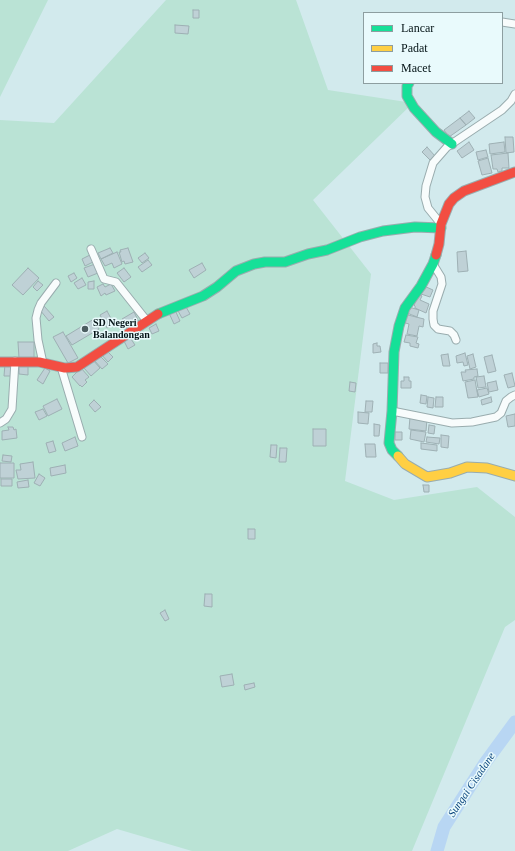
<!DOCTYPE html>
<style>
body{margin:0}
#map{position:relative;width:515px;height:851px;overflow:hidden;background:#d2eaed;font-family:"Times New Roman",serif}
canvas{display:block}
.legend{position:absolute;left:363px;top:12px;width:140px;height:72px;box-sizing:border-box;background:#e9fafc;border:1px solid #8d9ea0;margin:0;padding:5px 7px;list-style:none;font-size:12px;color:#041316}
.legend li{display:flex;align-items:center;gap:8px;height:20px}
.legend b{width:20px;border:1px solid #8d9ea0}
</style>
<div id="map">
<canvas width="515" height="851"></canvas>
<ul class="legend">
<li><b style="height:5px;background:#16e098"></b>Lancar</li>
<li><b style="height:5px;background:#ffcf43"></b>Padat</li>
<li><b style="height:5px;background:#f24e42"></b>Macet</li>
</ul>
</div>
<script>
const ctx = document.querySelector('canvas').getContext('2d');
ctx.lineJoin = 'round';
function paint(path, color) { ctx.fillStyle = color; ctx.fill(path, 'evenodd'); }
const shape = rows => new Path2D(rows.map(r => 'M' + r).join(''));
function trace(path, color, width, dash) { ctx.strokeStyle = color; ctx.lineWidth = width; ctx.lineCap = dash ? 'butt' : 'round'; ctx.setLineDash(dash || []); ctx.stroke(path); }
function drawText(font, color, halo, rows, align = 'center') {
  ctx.font = font + ' "Times New Roman",serif'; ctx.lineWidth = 3; ctx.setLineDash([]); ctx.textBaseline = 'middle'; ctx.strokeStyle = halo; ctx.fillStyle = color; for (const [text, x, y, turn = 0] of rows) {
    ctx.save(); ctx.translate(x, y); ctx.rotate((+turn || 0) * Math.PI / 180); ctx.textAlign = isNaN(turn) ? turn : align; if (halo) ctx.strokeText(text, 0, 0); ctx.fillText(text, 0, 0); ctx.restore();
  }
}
const green = shape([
 [0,0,48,0,0,97],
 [166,0,296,0,328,90,413,103,313,200,371,274,345,481,394,500,477,487,515,517,515,620,505,627,412,851,192,851,117,829,68,851,0,851,0,120,54,123]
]);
const river = shape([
 [437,851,444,827,485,763,515,722]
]);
const building = shape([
 [193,10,199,10,199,18,193,18,193,10],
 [175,25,189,26,188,34,175,33,175,25],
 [469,111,475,118,466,125,460,118,469,111],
 [460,118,466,125,449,137,444,130,460,118],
 [505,137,513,137,514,152,506,153,505,137],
 [469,142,474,150,462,158,457,151,469,142],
 [504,142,505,152,490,154,489,144,504,142],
 [427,147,435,156,430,160,422,152,427,147],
 [486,150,488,157,478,160,476,152,486,150],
 [508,153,509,168,502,168,502,171,498,172,497,169,493,169,491,155,508,153],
 [488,158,492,173,482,175,478,161,488,158],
 [110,248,113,253,101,259,98,253,110,248],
 [128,248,133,262,125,264,124,261,122,262,119,252,121,252,120,250,128,248],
 [466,251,468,271,458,272,457,252,466,251],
 [117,252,122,264,114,268,112,263,105,266,101,259,117,252],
 [145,253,149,258,142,263,138,258,145,253],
 [90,255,93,262,85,266,82,259,90,255],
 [148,260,152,265,142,272,138,267,148,260],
 [202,263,206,270,194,278,189,270,202,263],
 [95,264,98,273,88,277,84,268,95,264],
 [28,268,39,278,23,295,12,285,28,268],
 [124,268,131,277,124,282,117,273,124,268],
 [74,273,77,278,71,282,68,276,74,273],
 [82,278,86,285,78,289,74,283,82,278],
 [38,281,43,285,37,291,33,287,38,281],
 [94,281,94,289,88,289,88,282,94,281],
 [103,284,105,287,111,284,115,291,106,295,105,293,101,296,97,287,103,284],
 [424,286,433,290,430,297,421,294,424,286],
 [419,294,422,296,420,300,429,304,426,313,415,308,415,306,414,305,419,294],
 [185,305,190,314,182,318,177,309,185,305],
 [44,306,54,317,49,321,40,310,44,306],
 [409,307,419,310,417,317,407,313,409,307],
 [175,310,180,321,174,324,169,313,175,310],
 [107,311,114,324,107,328,100,315,107,311],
 [134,312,139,322,127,328,122,319,134,312],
 [408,315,424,319,423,327,419,326,417,336,407,334,409,324,402,322,408,315],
 [94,319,99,329,72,345,66,336,94,319],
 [156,324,159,331,152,334,149,328,156,324],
 [63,332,78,358,68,363,53,337,63,332],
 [406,335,418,337,416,343,419,344,418,348,410,346,410,343,404,342,406,335],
 [129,336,135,345,128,349,123,339,129,336],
 [18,342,34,342,34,358,19,358,18,342],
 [377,343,377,346,380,346,381,352,373,353,373,344,377,343],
 [106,350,113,357,108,362,101,354,106,350],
 [465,353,468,365,464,366,463,362,457,363,456,356,465,353],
 [448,354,450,366,443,366,441,355,448,354],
 [473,354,476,367,470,369,467,356,473,354],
 [99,355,108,364,102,369,94,360,99,355],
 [492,355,496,371,488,373,484,357,492,355],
 [93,360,100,368,91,376,84,368,93,360],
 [19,363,28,364,28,375,19,374,19,363],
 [380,363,388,363,388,373,380,373,380,363],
 [5,364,12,365,11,376,4,376,5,364],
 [45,368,50,371,43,384,37,380,45,368],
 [81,368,89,377,85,380,87,382,82,387,80,385,80,386,72,377,81,368],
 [477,369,478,376,474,377,474,379,463,381,461,372,466,372,465,370,477,369],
 [512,373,515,386,508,388,504,375,512,373],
 [484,376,486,387,478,388,476,377,484,376],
 [404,377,409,377,409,381,411,381,411,388,401,388,401,381,404,381,404,377],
 [475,380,478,397,468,398,465,382,475,380],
 [496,381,498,390,489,392,487,383,496,381],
 [350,382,356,383,355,392,349,391,350,382],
 [487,388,489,394,479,397,477,390,487,388],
 [421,395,427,396,426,404,420,403,421,395],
 [428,397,434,398,433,408,427,407,428,397],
 [436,397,443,397,443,407,435,407,436,397],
 [491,397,492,402,482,405,481,400,491,397],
 [57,399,62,409,48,416,43,406,57,399],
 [94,400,101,407,95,412,89,405,94,400],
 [366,401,373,401,372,412,365,412,366,401],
 [43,409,47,416,39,420,35,412,43,409],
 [358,412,369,413,368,424,358,423,358,412],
 [515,414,515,426,508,427,506,416,515,414],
 [410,417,427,419,426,431,409,429,410,417],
 [374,424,380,425,379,436,374,436,374,424],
 [429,425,435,426,434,434,428,433,429,425],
 [8,427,13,427,14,430,16,429,17,438,2,440,2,431,9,430,8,427],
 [313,429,326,429,326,446,313,446,313,429],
 [411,430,426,432,424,442,410,439,411,430],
 [395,432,402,432,402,440,395,440,395,432],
 [441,435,449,436,448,448,441,447,441,435],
 [75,437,78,446,65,451,62,443,75,437],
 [427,437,440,438,439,444,426,442,427,437],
 [53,441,56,451,49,453,46,443,53,441],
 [421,443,437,445,437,451,421,449,421,443],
 [365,444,375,444,376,457,366,457,365,444],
 [271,445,277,445,276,458,270,457,271,445],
 [280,448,287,448,286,462,279,462,280,448],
 [3,455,12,456,11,462,2,461,3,455],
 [33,462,35,478,18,479,16,470,21,470,20,464,33,462],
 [0,463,14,463,14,478,0,478,0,463],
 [65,465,66,473,51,476,50,468,65,465],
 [39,474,45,478,40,486,34,483,39,474],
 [1,479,12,479,12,486,1,486,1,479],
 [28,480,29,487,18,488,17,482,28,480],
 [423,485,429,485,429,492,424,492,423,485],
 [248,529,255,529,255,539,248,539,248,529],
 [205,594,212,594,212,607,204,606,205,594],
 [165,610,169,619,165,621,160,613,165,610],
 [232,674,234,685,222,687,220,676,232,674],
 [254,683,255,687,245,690,244,685,254,683]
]);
const street = shape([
 [502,22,515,24],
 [441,224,428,208,425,197,426,186,433,163,447,147,502,110,511,101,515,94],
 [91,249,104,279,116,282,147,321],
 [433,264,441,277,442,284,433,311,433,319,434,325,438,329,450,331,454,335,456,340],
 [43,363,38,340,36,318,38,310,41,303,56,283],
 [61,367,82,437],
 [392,411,452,423,472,422,496,417,501,413,506,401,511,397,515,395],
 [0,423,6,419,12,409,15,361]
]);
const fast = shape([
 [409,83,407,86,407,96,414,108,436,132,452,144],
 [158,314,203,296,217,287,236,271,254,264,265,262,285,262,308,254,327,250,360,237,383,231,415,227,441,228],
 [398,456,392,450,389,443,392,411,394,352,399,326,405,308,421,286,433,264,436,255]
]);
const slow = shape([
 [398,456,405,464,427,477,450,473,467,467,487,468,515,476]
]);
const jam = shape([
 [436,255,439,244,441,224,449,204,454,198,464,191,515,172],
 [0,362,39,362,65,368,77,367,158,314]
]);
const markers = [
 [85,329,4,"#4c5e61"]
];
const poiNames = [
 ["SD Negeri",93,323],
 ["Balandongan",93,335]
];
const waterNames = [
 ["Sungai Cisadane",472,785,-56]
];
paint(green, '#bae3d5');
trace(river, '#b8d6f3', 13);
paint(building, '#bfd1d6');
trace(building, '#9eb0b4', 1);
trace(street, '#99acae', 9);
trace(fast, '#99acae', 11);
trace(slow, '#99acae', 11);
trace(jam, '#99acae', 11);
trace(street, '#f8fcfc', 7);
trace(fast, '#16e098', 9);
trace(slow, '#ffcf43', 9);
trace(jam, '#f24e42', 9);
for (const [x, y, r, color] of markers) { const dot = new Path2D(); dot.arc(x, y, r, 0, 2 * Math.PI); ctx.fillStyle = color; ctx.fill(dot); trace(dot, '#e9fafc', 1.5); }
drawText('bold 10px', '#041316', '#e9fafc', poiNames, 'left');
drawText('italic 11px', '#0a447d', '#e9fafc', waterNames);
</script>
